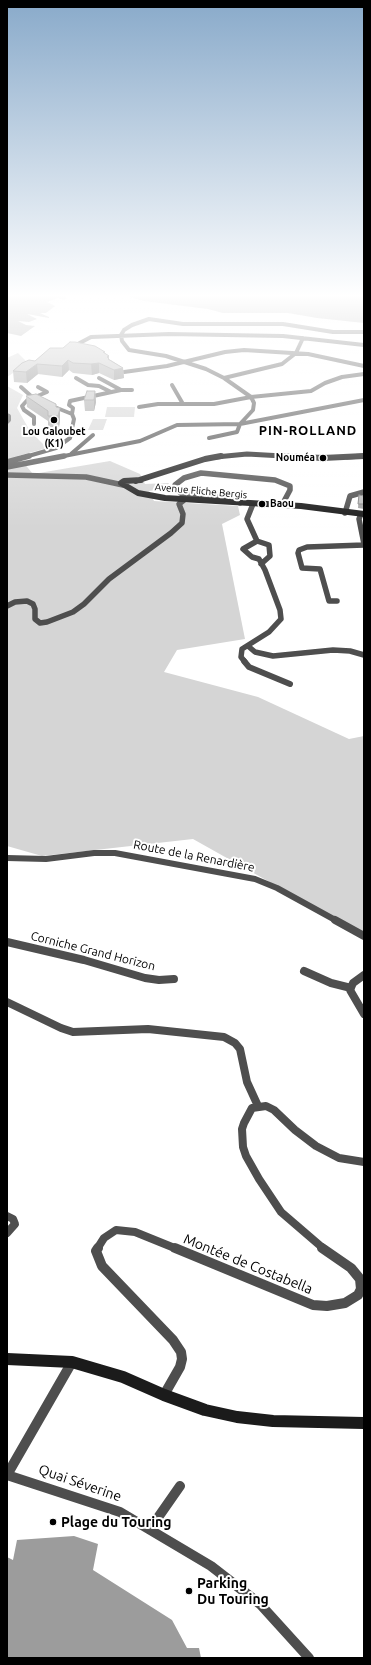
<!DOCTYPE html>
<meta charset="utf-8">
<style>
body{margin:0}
#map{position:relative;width:371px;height:1665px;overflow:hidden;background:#fff;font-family:Ubuntu,sans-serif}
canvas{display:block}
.frame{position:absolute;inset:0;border:8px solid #000;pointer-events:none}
</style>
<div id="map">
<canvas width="371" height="1665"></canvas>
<div class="frame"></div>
</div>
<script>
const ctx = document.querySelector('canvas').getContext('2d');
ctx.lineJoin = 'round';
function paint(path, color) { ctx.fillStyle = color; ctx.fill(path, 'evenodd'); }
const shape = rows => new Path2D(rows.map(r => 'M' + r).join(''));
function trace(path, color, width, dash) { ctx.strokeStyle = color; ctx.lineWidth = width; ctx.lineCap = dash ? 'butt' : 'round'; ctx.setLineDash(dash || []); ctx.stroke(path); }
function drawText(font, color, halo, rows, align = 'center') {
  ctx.font = font + ' Ubuntu,sans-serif'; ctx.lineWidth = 4; ctx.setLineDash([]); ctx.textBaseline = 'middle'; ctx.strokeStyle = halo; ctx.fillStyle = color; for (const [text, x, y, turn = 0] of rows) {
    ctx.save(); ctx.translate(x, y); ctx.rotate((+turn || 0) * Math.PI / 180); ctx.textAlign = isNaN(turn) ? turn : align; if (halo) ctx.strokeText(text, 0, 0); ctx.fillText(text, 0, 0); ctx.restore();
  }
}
const green = shape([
 [18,353,28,363,7,377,7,358],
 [7,386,23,395,17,408,30,431,47,448,18,456,33,474,110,461,140,474,145,484,169,483,165,489,149,491,154,501,238,506,240,515,222,524,245,639,177,650,164,672,258,697,349,739,364,736,364,935,193,839,42,856,7,846],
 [107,407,135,407,134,417,105,417],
 [93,419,107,419,103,430,88,430]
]);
const water = shape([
 [7,295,72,295,71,296,74,297,65,295,67,298,63,300,58,298,47,302,55,306,46,313,40,313,49,317,49,318,27,314,37,319,29,322,18,321,26,325,35,326,21,336,7,333],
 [132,295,364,295,364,323,317,318,288,313,223,313,208,309,144,301,130,297],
 [74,1536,98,1544,93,1570,172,1620,187,1648,199,1648,201,1658,7,1658,7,1557,13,1560,17,1540]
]);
const streetFar4 = shape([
 [121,335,124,330,132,325,149,319,183,324,283,324,333,332,364,332],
 [121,335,122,341,129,350,166,356,206,369,224,378,251,397,254,403,253,410,240,424,237,432,209,438],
 [76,345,91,337,169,334,283,336,364,345],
 [124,372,167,366,225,352,244,350,308,354,364,366],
 [76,378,88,385,99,386,111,392],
 [224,378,282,364,296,353,303,338],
 [172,385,183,404],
 [21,387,31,396],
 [121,390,132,390],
 [34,397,31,396,22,406,24,410,34,417,34,424],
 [35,397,47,392,38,387],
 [52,406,72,414],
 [139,407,158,404,214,404,251,397,311,391,325,383,342,377,364,374],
 [7,415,9,416,9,420,7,422],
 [71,454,93,435],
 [25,457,56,448,70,438,74,419,72,414,73,408,69,405,70,401,121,390,99,378],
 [59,457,140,441,177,425,240,424,364,400]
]);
const streetFar3 = shape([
 [7,462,29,456],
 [7,467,64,456],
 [7,475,86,477,123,485],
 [240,503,240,501,235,498,183,495,176,489,175,485,184,478,201,473,275,480,290,486,290,490,282,505],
 [253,504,247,519,257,541,269,545,270,556,261,564],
 [345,513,350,496,364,492],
 [361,514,359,519,364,544],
 [337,601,329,601,320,569,302,568,298,553,299,550,307,547,364,545],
 [7,606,15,602,27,601,33,604,35,609,35,619,40,623,47,622,73,612,84,604,109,579,171,533,182,523,183,514,179,504,184,500],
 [248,646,255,652,273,656,333,650,350,651,364,655],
 [245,662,241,657,242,649,269,632,281,619,280,610,265,570,259,559,252,557,243,549,257,541]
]);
const streetFar2 = shape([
 [244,661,249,667,290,684],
 [7,858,46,859,94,853,115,853,255,879,277,888,337,921]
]);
const streetFar1 = shape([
 [335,920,364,936],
 [7,942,84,960,145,978,159,980,174,979],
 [304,971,331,983,351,988],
 [364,975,353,983,350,990,364,1014],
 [7,1002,61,1028,73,1032,148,1029,224,1037,235,1043,240,1049,247,1082,258,1106],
 [7,1216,13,1219,15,1224,7,1233],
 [97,1249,104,1238,116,1230,135,1232,177,1249],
 [324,1249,281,1212,259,1179,246,1156,243,1147,242,1129,244,1123,252,1108,266,1106,274,1110,295,1130,316,1146,339,1158,364,1162]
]);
const street = shape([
 [98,1248,96,1251,102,1266,173,1340,181,1352,182,1359,180,1367,164,1395],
 [175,1248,313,1305,327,1306,345,1303,358,1295,361,1289,360,1279,351,1268,322,1248],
 [7,1475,120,1512,211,1566,260,1604,309,1658],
 [7,1475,72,1362],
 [150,1529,180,1486]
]);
const secondaryFar2 = shape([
 [216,457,247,454,301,457],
 [347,457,364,456]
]);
const secondaryFar1 = shape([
 [282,456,323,458,364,456],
 [141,480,124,481,121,483,138,493,165,498,301,506,364,514],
 [136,481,205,459,221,456]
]);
const secondary = shape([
 [7,1359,72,1362,123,1377,164,1395,205,1410,237,1417,273,1421,364,1423]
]);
const wall = shape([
 [105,352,105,353,109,356,109,359,123,368,124,378,114,380,99,373,92,375,73,373,69,370,62,377,38,374,27,383,14,382,13,371,35,361],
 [95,391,96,402,94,411,85,411,84,400],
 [26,396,60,408,60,419,59,427,48,427,48,421,27,407],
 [359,495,364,496,364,509,358,508]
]);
const shadedWall = shape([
 [68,360,69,370,62,377,62,366],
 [99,363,99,373,92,375,91,364],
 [37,364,38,374,27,383,26,372],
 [123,368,124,378,114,380,114,370],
 [95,391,96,402,94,411,94,400],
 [60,408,60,419,59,427,58,416]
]);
const building = shape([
 [70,342,75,342,95,346,105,352,103,352,109,356,107,357,109,358,108,359,123,368,114,370,99,363,91,364,73,363,68,360,62,366,37,364,26,372,13,371,22,363,29,360,35,361,50,348,63,348,70,342],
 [87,391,95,391,94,400,84,400,87,391],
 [36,394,56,404,56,407,60,408,58,416,48,416,48,411,26,396,36,394],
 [359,495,364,496,364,504,358,504,359,495]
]);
const markers = [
 [54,420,4,"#000"],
 [323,458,4,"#000"],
 [262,504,4,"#000"],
 [53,1522,4,"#000"],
 [189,1591,4,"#000"]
];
const farPoinames = [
 ["Lou Galoubet",54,432],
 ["(K1)",54,444],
 ["Nouméa",315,458,"right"],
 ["Baou",270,504,"left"]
];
const farStreetnames = [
 ["Avenue Fliche Bergis",201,491,5]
];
const streetNames = [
 ["Route de la Renardière",194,856,11],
 ["Corniche Grand Horizon",93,951,14]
];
const farDistrictnames = [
 ["PIN-ROLLAND",308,431]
];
const nearStreetnames = [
 ["Montée de Costabella",248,1264,22],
 ["Quai Séverine",80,1483,19]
];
const nearPoinames = [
 ["Plage du Touring",61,1522],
 ["Parking",197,1583],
 ["Du Touring",197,1599]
];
paint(green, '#d5d5d5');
paint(water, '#9c9c9c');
trace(streetFar4, '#4e4e4e', 4);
trace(streetFar3, '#4e4e4e', 5.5);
trace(streetFar2, '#4e4e4e', 6);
trace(streetFar1, '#4e4e4e', 8);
trace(street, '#4e4e4e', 10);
trace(secondaryFar2, '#1b1b1b', 5);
trace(secondaryFar1, '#1b1b1b', 6);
trace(secondary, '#1b1b1b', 12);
paint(wall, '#a3a3a3');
paint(shadedWall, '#858585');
paint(building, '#bebebe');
trace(building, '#858585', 1);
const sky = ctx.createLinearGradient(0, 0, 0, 528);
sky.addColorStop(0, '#89aaca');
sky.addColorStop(0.56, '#fff');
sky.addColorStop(1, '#ffffff00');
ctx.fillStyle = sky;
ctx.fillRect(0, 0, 371, 528);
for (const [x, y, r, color] of markers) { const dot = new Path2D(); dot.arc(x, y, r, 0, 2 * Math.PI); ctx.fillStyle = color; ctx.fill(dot); trace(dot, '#fff', 1.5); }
drawText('bold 10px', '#000', '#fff', farPoinames);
drawText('10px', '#000', '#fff', farStreetnames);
drawText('12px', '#000', '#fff', streetNames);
ctx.letterSpacing = '1px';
drawText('bold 13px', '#000', '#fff', farDistrictnames);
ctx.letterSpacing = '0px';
drawText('14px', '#000', '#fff', nearStreetnames);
drawText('bold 14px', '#000', '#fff', nearPoinames, 'left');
</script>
